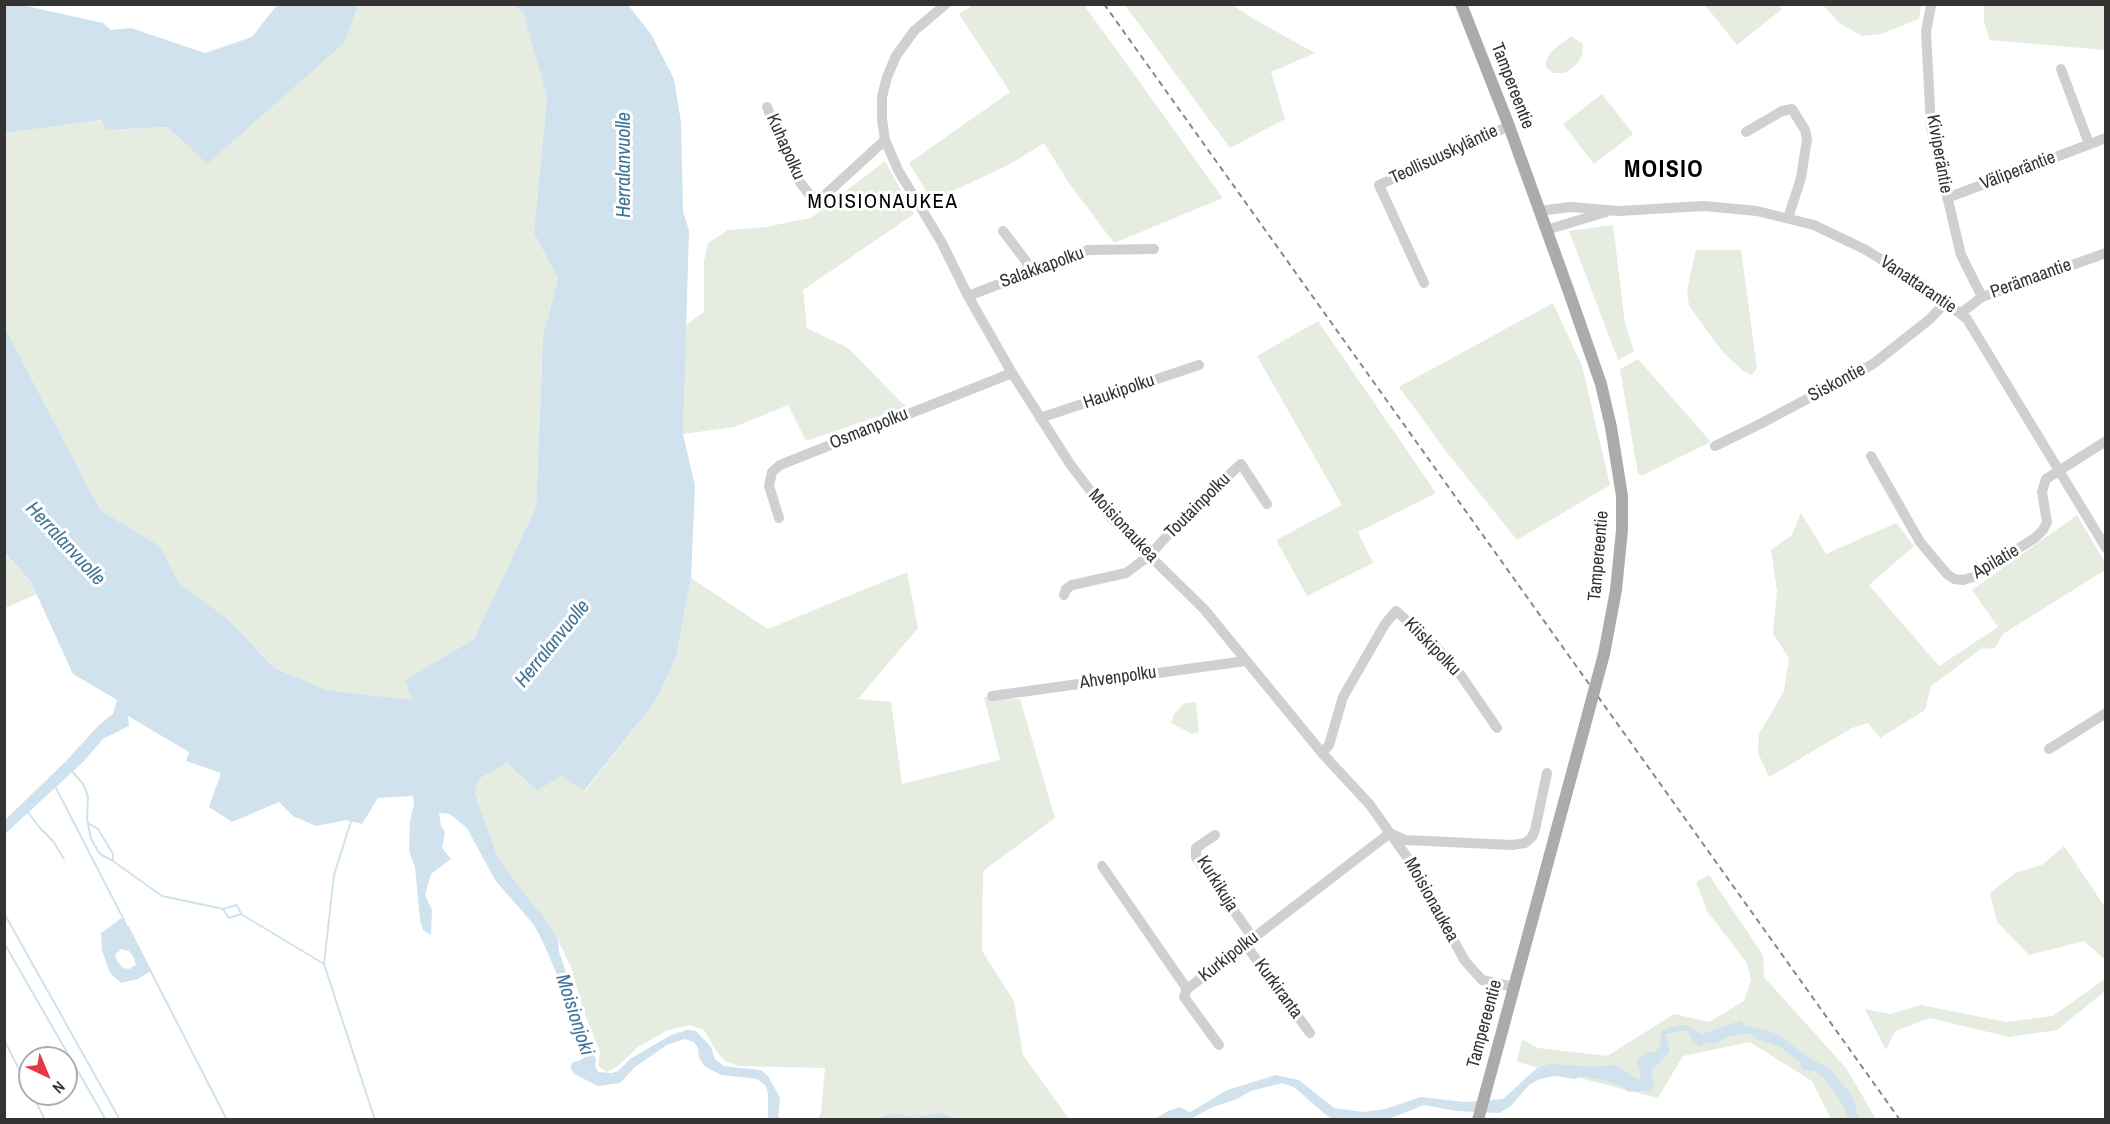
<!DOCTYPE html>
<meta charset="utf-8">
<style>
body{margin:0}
#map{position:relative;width:2110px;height:1124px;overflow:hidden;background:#fff;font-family:"Archivo Narrow",sans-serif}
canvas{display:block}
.frame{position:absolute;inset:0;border:6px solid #333;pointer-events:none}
.north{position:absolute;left:18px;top:1046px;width:60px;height:60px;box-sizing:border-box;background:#fff;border:2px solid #adadad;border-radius:50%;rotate:136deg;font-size:16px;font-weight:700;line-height:24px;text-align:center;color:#333}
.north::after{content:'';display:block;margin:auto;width:21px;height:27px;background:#e63946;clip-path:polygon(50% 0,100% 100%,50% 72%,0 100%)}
</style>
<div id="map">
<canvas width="2110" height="1124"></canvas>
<div class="frame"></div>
<div class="north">N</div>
</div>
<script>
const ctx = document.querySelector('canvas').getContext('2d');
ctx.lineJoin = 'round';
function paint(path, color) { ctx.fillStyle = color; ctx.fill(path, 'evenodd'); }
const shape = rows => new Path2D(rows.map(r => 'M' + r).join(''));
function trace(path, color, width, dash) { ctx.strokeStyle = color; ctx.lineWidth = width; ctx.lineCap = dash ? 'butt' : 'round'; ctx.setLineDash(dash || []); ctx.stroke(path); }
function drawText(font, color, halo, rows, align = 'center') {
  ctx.font = font + ' "Archivo Narrow",sans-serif'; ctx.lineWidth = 6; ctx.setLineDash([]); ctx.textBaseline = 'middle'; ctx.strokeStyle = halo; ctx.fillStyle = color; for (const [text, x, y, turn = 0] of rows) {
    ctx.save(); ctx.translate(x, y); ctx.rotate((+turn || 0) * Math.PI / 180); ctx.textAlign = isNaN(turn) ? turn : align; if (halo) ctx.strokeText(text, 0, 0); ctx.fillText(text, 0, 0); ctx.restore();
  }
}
const green = shape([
 [975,4,1084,5,1223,198,1114,243,1069,183,1044,143,1010,164,932,201,909,163,1010,92,959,14],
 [358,5,514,5,523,13,547,97,534,233,558,279,543,336,536,507,474,639,405,680,412,700,327,690,274,668,228,619,178,582,160,546,100,510,5,328,4,133,103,120,106,130,168,127,345,42],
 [1125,5,1232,5,1259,22,1315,53,1271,72,1285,119,1230,148],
 [1705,5,1779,5,1782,9,1737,45],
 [1823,5,1921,5,1919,19,1881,34,1863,36,1840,24],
 [1984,5,2105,5,2105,50,1990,40,1984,22],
 [1571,36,1583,44,1582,56,1576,65,1565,73,1553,73,1546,67,1546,60,1552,51],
 [1602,94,1633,134,1594,164,1563,124],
 [885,161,914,214,803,290,807,328,848,348,906,407,806,441,788,405,734,427,683,434,685,326,704,312,704,261,708,243,728,230,765,227,811,218],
 [1613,225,1625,323,1634,351,1618,360,1569,231],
 [1696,250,1741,250,1757,368,1752,375,1742,370,1723,352,1699,320,1689,305,1687,290],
 [1553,303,1582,366,1610,485,1517,540,1449,455,1399,387],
 [1318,321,1436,493,1358,532,1373,563,1307,596,1276,540,1342,505,1257,356],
 [1638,359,1711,442,1643,475,1638,474,1620,369],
 [1801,513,1826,554,1896,523,1914,546,1869,585,1939,666,1998,627,1972,590,2077,515,2105,562,2105,570,2003,634,1995,648,1981,649,1931,686,1925,710,1880,738,1868,723,1852,728,1769,777,1758,753,1759,734,1784,691,1789,658,1773,634,1777,591,1771,550,1792,535],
 [4,553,31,582,37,594,5,608],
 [907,572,918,628,858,699,891,702,902,784,1000,760,984,697,1020,699,1055,818,983,871,982,951,1014,1001,1023,1055,1069,1119,818,1119,821,1112,825,1068,738,1066,725,1061,717,1052,704,1030,690,1025,668,1030,638,1047,617,1067,607,1072,598,1066,600,1052,582,1007,571,967,558,940,543,915,534,906,498,858,475,794,479,779,507,763,537,791,561,776,585,791,655,702,676,658,691,578,768,629],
 [1196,702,1199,732,1192,734,1171,723,1174,714,1185,703],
 [2064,846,2105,907,2105,960,2084,941,2029,955,1997,922,1990,893,2015,873,2042,865],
 [1709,875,1763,955,1764,977,1846,1068,1876,1119,1831,1119,1812,1081,1750,1042,1683,1056,1658,1098,1517,1062,1522,1039,1538,1048,1607,1056,1674,1014,1709,1022,1744,1001,1751,980,1747,963,1707,911,1696,882],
 [2105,979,2105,991,2057,1030,2009,1037,1930,1018,1895,1031,1886,1050,1865,1009,1890,1014,1921,1005,2006,1022,2053,1016]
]);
const water = shape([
 [4,5,22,5,103,23,111,30,131,28,205,53,252,37,277,5,358,5,345,42,207,164,168,127,106,130,102,120,5,133],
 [514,5,628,5,651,34,674,79,681,122,683,212,689,230,683,434,695,486,694,511,691,578,676,658,655,702,584,791,561,776,537,791,507,763,479,779,475,794,498,858,534,906,543,915,558,940,559,952,596,1060,595,1065,598,1072,612,1073,618,1071,630,1059,671,1035,687,1030,696,1031,711,1047,715,1059,724,1066,761,1070,768,1076,780,1098,778,1116,780,1119,768,1119,768,1094,766,1086,757,1079,721,1075,704,1066,699,1057,698,1048,694,1042,685,1039,667,1045,635,1067,620,1083,598,1086,574,1074,570,1067,573,1062,579,1061,584,1058,579,1035,564,991,543,942,534,925,495,880,467,828,450,814,439,813,441,826,445,832,442,848,451,859,431,874,425,895,432,910,431,935,423,930,420,920,415,867,409,851,410,821,414,804,413,796,378,798,362,824,347,820,316,826,293,816,279,802,232,822,209,807,221,773,186,761,189,752,128,716,129,726,103,739,83,762,5,834,5,820,66,761,99,725,113,714,117,700,73,674,31,582,5,553,5,328,100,510,160,546,178,582,228,619,274,668,327,690,412,700,405,680,474,639,536,507,543,336,558,279,534,233,547,97,523,13],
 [123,917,151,971,138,979,121,983,110,973,102,950,101,933],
 [121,949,129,951,134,958,136,965,129,969,123,968,117,961,115,955],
 [1740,1021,1745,1025,1770,1031,1783,1038,1814,1061,1828,1067,1852,1095,1859,1119,1848,1119,1844,1107,1834,1091,1823,1077,1815,1071,1803,1070,1800,1062,1779,1046,1756,1039,1750,1033,1730,1036,1714,1044,1708,1042,1700,1046,1692,1041,1688,1031,1684,1030,1665,1034,1669,1045,1669,1053,1651,1071,1655,1085,1650,1091,1629,1092,1621,1086,1603,1080,1580,1076,1575,1079,1555,1076,1540,1079,1529,1085,1511,1106,1499,1113,1456,1111,1424,1105,1391,1118,1334,1120,1326,1115,1294,1087,1282,1083,1251,1091,1237,1099,1213,1107,1190,1119,1153,1120,1168,1111,1180,1107,1189,1112,1192,1111,1227,1090,1276,1075,1299,1080,1334,1108,1363,1112,1385,1109,1421,1097,1464,1102,1503,1099,1537,1068,1550,1064,1596,1067,1609,1065,1618,1066,1638,1080,1641,1077,1637,1060,1647,1052,1654,1053,1657,1050,1660,1045,1661,1030,1669,1027,1687,1025,1702,1034],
 [893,1113,913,1118,938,1113,947,1115,954,1119,880,1119]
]);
const stream = shape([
 [71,770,83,784,88,796,87,818,91,839,100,854,113,861,162,896,223,909,237,905,241,914,324,964],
 [55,786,124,920],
 [28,812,39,827,53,841,64,859],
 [351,821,334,875,324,964,375,1120],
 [88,823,98,829,113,854,113,861],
 [223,909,229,918,241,914],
 [4,913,120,1120],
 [128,927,227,1120],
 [4,943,106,1120],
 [4,1040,30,1090],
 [32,1094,45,1120]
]);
const minor = shape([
 [946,4,914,31,896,56,887,77,882,97,882,119,885,140,898,170,942,243,968,296,1012,373,1070,464,1111,518,1204,609,1322,753,1370,805,1407,857,1465,961,1482,980,1514,987],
 [1931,6,1926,31,1931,128,1961,255,1982,297],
 [2061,69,2089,144],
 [767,107,785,152,800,182,809,194,815,198,824,196,885,140],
 [1746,132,1782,111,1792,109,1805,130,1807,139,1801,178,1788,218],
 [1947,198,2106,138],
 [1539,211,1570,207,1619,211,1704,206,1757,211,1814,225,1864,249,1919,282,1967,319,2106,548],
 [1546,230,1606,212],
 [1003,231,1026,261,1031,273],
 [1424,283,1379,185,1509,126],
 [968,296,1088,250,1154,249],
 [1961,313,1982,297,2106,253],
 [1040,418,1199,365],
 [1715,446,1758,425,1873,364,1930,319,1946,302],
 [1871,456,1920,542,1947,574,1954,579,1963,580,1973,577,2035,538,2043,530,2047,522,2042,492,2046,479,2106,441],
 [779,518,769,486,772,472,780,465,1012,373],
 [1064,595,1066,589,1072,585,1126,573,1149,556,1193,507,1241,464,1267,504],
 [992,696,1245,661],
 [2049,749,2106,713],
 [1322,753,1329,745,1343,697,1385,624,1396,611,1434,644,1460,674,1497,728],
 [1215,835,1196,848,1196,857,1253,938],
 [1102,866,1187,989],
 [1245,944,1310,1033],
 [1187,989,1390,833,1405,840,1512,845,1525,843,1532,837,1535,830,1547,773],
 [1187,989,1184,997,1219,1045]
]);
const major = shape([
 [1461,4,1509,126,1570,295,1601,384,1611,427,1622,496,1622,530,1616,590,1604,654],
 [1478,1120,1585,725]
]);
const rail = shape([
 [1104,4,1900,1120]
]);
const majorBridge = shape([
 [1585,725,1604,654]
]);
const streetNames = [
 ["Tampereentie",1512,86,69],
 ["Kuhapolku",785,147,66],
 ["Kiviperäntie",1939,154,80],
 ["Teollisuuskyläntie",1444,155,-25],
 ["Väliperäntie",2018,171,-21],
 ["Salakkapolku",1042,268,-20],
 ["Perämaantie",2031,279,-20],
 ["Vanattarantie",1918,285,34],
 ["Siskontie",1837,383,-28],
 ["Haukipolku",1119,392,-19],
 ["Osmanpolku",869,429,-22],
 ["Toutainpolku",1198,506,-45],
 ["Moisionaukea",1123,526,47],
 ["Tampereentie",1599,556,-85],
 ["Apilatie",1996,562,-30],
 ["Kiiskipolku",1432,647,46],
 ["Ahvenpolku",1118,678,-8],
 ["Kurkikuja",1217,884,58],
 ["Moisionaukea",1431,900,61],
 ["Kurkipolku",1229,957,-38],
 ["Kurkiranta",1278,989,54],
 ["Tampereentie",1485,1024,-75]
];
const waterNames = [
 ["Herralanvuolle",625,165,-90],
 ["Herralanvuolle",65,544,47],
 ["Herralanvuolle",553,644,-51],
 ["Moisionjoki",574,1015,72]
];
const quarterNames = [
 ["MOISIONAUKEA",883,202]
];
const districtNames = [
 ["MOISIO",1664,171]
];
paint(green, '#e6ecdf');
paint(water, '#cfe2ee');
trace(stream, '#cfe2ee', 2);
trace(minor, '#d0d0d0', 10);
trace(major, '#ababab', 12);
trace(rail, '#888', 2, [6, 4.5]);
trace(majorBridge, '#ababab', 12);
drawText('18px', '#333', '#fff', streetNames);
drawText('italic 20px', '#3f7597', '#fff', waterNames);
ctx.letterSpacing = '1.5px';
drawText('21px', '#000', '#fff', quarterNames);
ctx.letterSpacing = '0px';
ctx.letterSpacing = '1.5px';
drawText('bold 24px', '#000', '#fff', districtNames);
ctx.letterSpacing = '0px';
</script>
